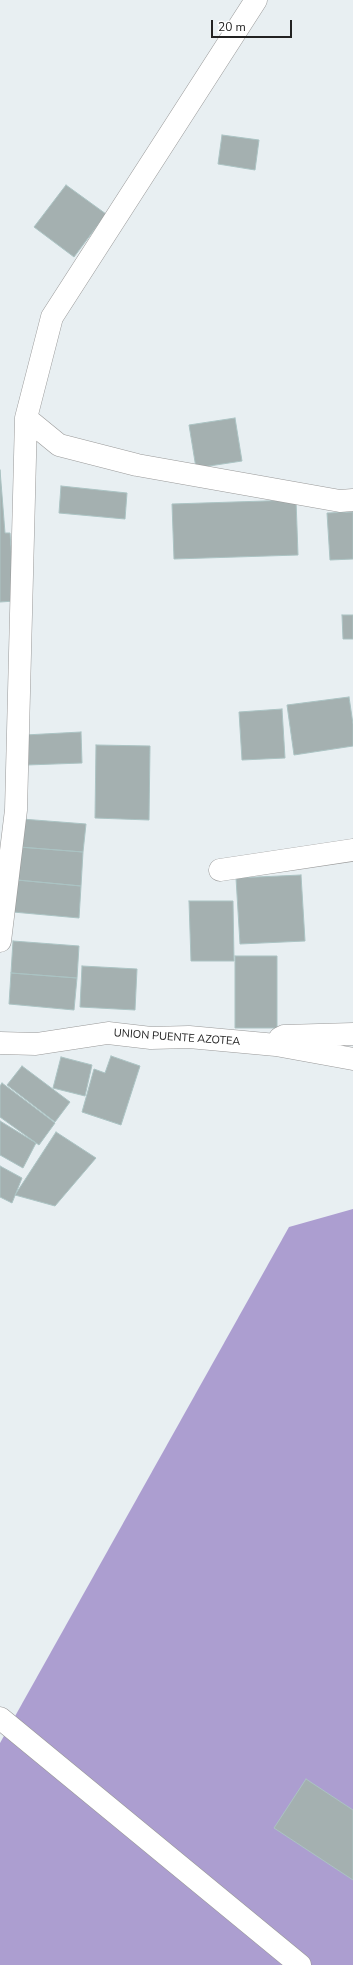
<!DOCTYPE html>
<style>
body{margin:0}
#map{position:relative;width:353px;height:1965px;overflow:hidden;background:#e8eff2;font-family:"Nunito Sans",sans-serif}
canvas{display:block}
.scale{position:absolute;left:211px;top:20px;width:81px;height:18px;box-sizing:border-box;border:2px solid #222;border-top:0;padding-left:5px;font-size:12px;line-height:14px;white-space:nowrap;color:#222;-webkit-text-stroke:3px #fff;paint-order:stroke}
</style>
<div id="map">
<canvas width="353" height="1965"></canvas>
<div class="scale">20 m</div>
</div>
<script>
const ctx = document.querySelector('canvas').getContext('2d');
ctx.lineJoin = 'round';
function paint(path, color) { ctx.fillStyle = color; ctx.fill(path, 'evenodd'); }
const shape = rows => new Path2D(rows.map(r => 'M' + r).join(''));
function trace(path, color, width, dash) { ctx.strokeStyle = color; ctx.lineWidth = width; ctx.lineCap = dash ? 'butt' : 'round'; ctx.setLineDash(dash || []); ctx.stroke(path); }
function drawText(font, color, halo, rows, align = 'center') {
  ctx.font = font + ' "Nunito Sans",sans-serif'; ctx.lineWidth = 4; ctx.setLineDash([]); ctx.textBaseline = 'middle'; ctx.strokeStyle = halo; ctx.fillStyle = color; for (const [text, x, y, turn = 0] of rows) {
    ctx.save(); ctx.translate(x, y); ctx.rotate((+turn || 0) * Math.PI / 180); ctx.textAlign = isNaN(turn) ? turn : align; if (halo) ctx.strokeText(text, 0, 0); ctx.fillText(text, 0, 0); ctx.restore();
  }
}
const forest = shape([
 [353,1209,353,1965,0,1965,0,1743,289,1227]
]);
const building = shape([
 [222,135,259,140,255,170,218,164,222,135],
 [66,185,106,214,74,257,34,227,66,185],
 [235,418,242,461,196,468,189,425,235,418],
 [0,470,5,533,10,533,15,601,0,602,0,470],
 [61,486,127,493,125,519,59,513,61,486],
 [296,500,298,555,174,559,172,504,296,500],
 [353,512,353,559,330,560,327,513,353,512],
 [342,615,353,615,353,639,343,639,342,615],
 [349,697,353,724,353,746,294,755,287,705,349,697],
 [282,709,285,758,242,760,239,712,282,709],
 [81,732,82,763,27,765,25,735,81,732],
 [96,745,150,746,149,820,95,818,96,745],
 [22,819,86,824,83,852,19,847,22,819],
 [19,847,83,852,81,886,17,880,19,847],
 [301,875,305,941,240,944,236,878,301,875],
 [17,880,81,886,79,918,13,912,17,880],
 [189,901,233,901,234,961,191,961,189,901],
 [13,941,79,946,77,978,11,973,13,941],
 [235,956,277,956,277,1028,235,1028,235,956],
 [82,966,137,969,135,1010,80,1007,82,966],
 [11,973,77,978,74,1010,9,1004,11,973],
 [111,1056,140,1066,121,1125,82,1112,94,1069,105,1073,111,1056],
 [61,1057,92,1065,85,1096,53,1088,61,1057],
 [22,1066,70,1102,55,1122,7,1085,22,1066],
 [2,1083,55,1123,39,1145,0,1117,0,1086,2,1083],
 [0,1121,36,1143,23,1168,0,1155,0,1121],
 [56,1132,96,1158,55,1206,15,1195,56,1132],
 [0,1166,22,1178,12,1203,0,1197,0,1166],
 [306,1779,353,1810,353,1880,274,1828,306,1779]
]);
const minor = shape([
 [26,418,59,445,137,465,340,501,353,500],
 [220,870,353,850],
 [0,941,16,810,26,418,52,317,256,0],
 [280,1038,284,1036,353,1034],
 [0,1043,36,1044,108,1033,151,1038,189,1037,276,1045,353,1059],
 [0,1718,300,1965]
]);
const streetNames = [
 ["UNION PUENTE AZOTEA",177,1038,4]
];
paint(forest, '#ac9ed0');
paint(building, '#a4b0b0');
trace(building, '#abc3c3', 1);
trace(minor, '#999', 23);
trace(minor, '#fff', 22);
drawText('11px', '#222', '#fff', streetNames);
</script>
